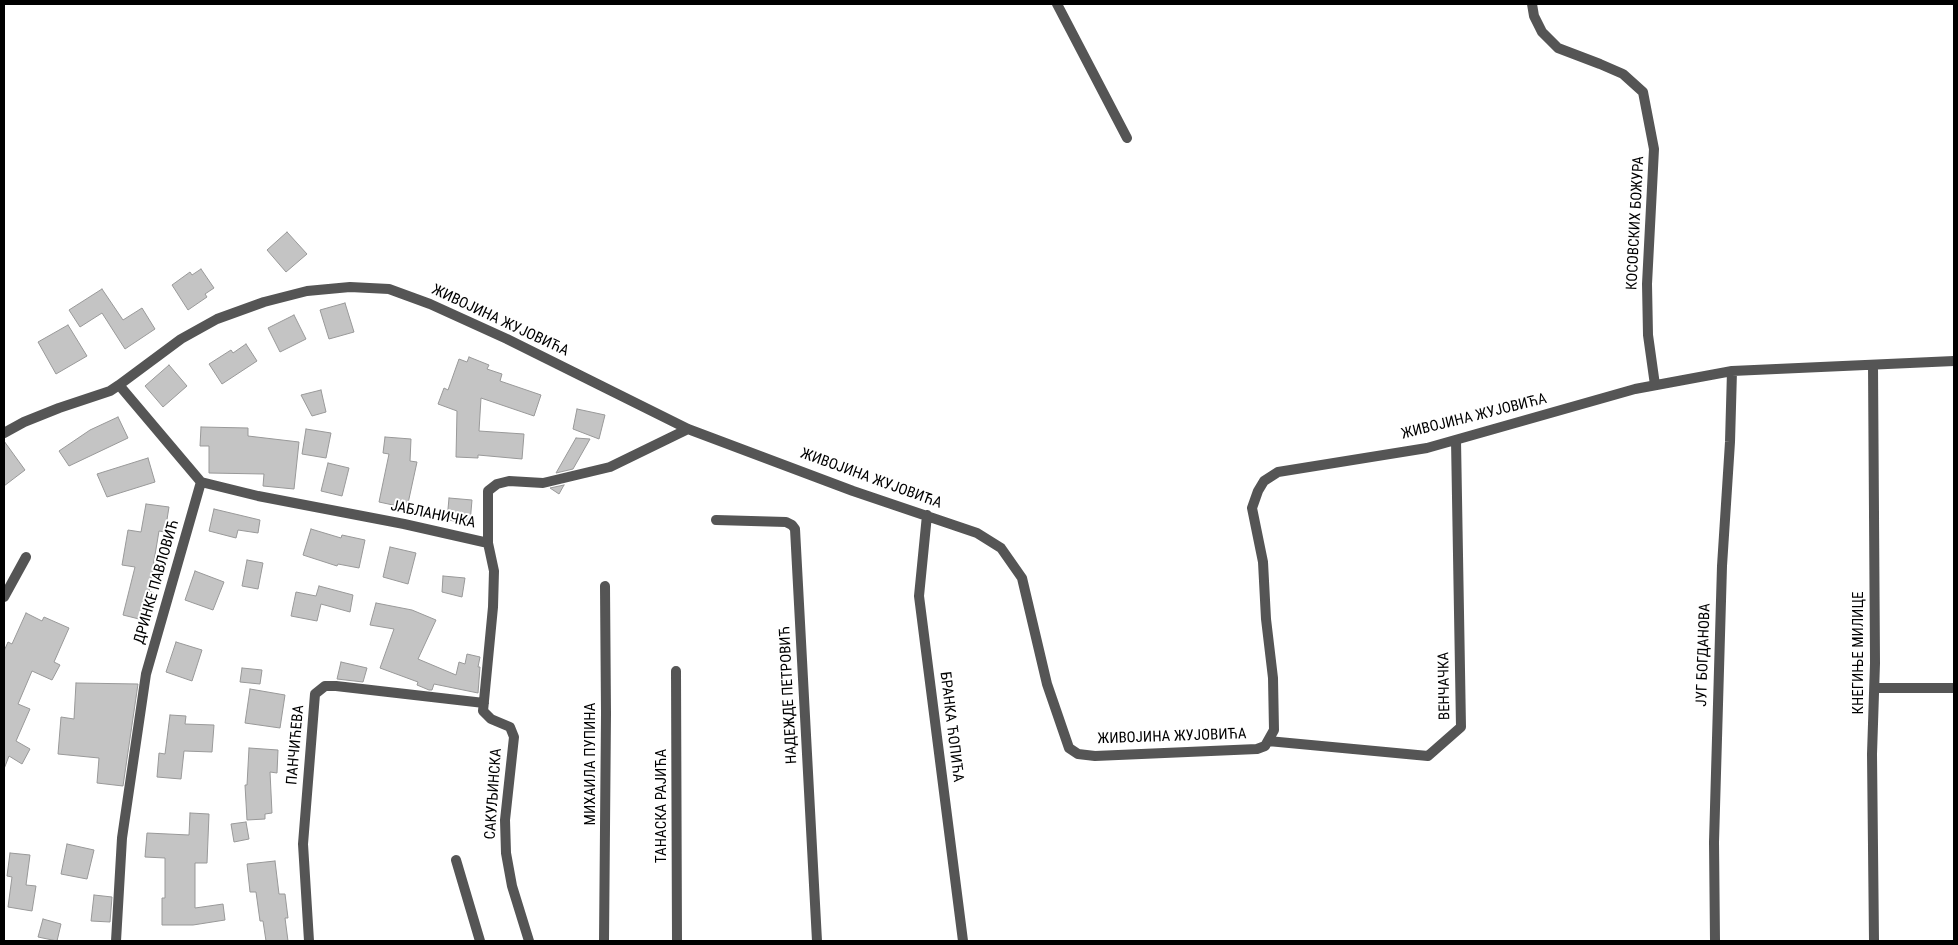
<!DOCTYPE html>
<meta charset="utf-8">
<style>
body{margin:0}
#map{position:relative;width:1958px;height:945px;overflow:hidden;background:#fff;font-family:"Roboto Condensed",sans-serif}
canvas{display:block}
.frame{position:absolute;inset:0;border:5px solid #000;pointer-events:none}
</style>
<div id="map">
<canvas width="1958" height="945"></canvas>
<div class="frame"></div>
</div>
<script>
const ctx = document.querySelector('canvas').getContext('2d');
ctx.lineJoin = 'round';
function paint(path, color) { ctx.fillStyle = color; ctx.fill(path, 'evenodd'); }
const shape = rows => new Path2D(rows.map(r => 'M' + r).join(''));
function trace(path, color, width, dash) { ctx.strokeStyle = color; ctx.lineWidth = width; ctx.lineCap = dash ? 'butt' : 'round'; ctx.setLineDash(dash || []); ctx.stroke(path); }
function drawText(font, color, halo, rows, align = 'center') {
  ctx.font = font + ' "Roboto Condensed",sans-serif'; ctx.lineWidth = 4; ctx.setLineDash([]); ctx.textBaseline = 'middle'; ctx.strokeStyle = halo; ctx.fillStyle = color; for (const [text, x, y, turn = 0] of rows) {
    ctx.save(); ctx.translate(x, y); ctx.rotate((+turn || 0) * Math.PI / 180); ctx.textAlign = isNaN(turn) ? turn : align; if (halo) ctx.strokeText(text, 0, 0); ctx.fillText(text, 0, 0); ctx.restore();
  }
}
const building = shape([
 [287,232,307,254,286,272,267,250,287,232],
 [201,269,214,288,205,294,207,297,188,310,172,285,190,272,192,275,201,269],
 [102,289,123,320,142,308,155,329,125,349,102,313,80,327,69,310,102,289],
 [345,303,354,332,329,339,320,310,345,303],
 [294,315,306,339,280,352,268,328,294,315],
 [68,325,87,356,56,374,38,342,68,325],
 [246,344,257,361,222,384,209,364,231,350,233,353,246,344],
 [469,357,489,365,487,369,502,374,500,381,541,395,534,416,481,398,479,431,524,434,522,459,478,455,478,458,456,457,457,411,438,404,444,388,448,390,459,359,467,362,469,357],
 [169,365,187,386,163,407,145,386,169,365],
 [321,390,326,412,312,416,301,395,321,390],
 [577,409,605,415,599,439,573,429,577,409],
 [118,417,128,438,69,466,59,451,90,430,118,417],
 [201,427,248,428,248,436,299,442,294,489,263,486,264,474,209,473,209,446,200,446,201,427],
 [306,429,331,433,326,458,302,454,306,429],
 [385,437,411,439,410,461,417,462,407,508,379,502,389,454,383,453,385,437],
 [576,438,590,439,573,469,556,473,576,438],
 [4,441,25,470,4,486,4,441],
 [148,458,155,482,107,497,97,474,148,458],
 [328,463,349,468,342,496,321,491,328,463],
 [564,485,559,494,550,488,564,485],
 [449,498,472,500,470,523,447,520,449,498],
 [146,504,169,507,165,532,159,531,149,591,154,593,147,621,123,615,135,567,122,565,128,530,141,532,146,504],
 [214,509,260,520,258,533,238,530,236,538,209,531,214,509],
 [311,529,341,538,342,535,365,540,359,568,338,564,337,566,303,555,311,529],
 [390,547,416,553,408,584,383,577,390,547],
 [247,560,263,563,258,589,242,586,247,560],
 [195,571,224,582,213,610,185,600,195,571],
 [443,576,465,578,462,597,442,592,443,576],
 [319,586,353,595,350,612,321,604,317,621,291,616,296,592,316,596,319,586],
 [376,603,412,610,436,620,418,659,456,675,459,662,465,664,467,654,480,657,478,667,480,667,478,693,434,684,432,690,429,690,417,685,418,682,380,668,394,629,370,625,376,603],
 [26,613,42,621,44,617,69,628,54,662,60,665,52,680,32,671,18,704,30,709,16,741,30,749,22,764,9,756,4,769,4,651,8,642,12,644,26,613],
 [176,642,202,650,192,681,166,672,176,642],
 [341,662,367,668,363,682,337,679,341,662],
 [242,668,262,670,260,684,240,682,242,668],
 [76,683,138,684,123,786,97,783,99,758,58,754,61,717,74,719,76,683],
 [250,689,285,695,280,728,245,723,250,689],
 [170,715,186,716,185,724,214,725,212,752,184,751,181,779,157,777,159,753,165,754,170,715],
 [249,748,278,750,277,773,270,772,272,813,265,814,265,819,247,820,245,785,247,785,249,748],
 [190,813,209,814,207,863,195,863,195,908,223,904,225,920,193,925,162,925,162,898,165,898,165,858,145,857,147,833,189,835,190,813],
 [246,822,249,839,234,842,231,824,246,822],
 [67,844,94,850,87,879,61,874,67,844],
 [10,853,30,855,26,885,36,886,32,911,8,907,12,877,7,876,10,853],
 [275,861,279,894,285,894,288,918,285,918,288,941,266,941,263,921,260,921,256,892,250,892,247,864,275,861],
 [94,895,112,897,110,922,91,921,94,895],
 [43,919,61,924,57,941,38,937,43,919]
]);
const street = shape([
 [1057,4,1127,138],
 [1532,4,1534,16,1542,32,1558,48,1600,64,1623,74,1643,92,1654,149,1647,284,1648,335,1655,385],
 [1873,365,1875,663,1872,754,1874,941],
 [119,385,181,339,217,319,264,302,307,291,350,287,389,289,430,304,507,339,688,429,853,491,977,533,1001,548,1022,578,1047,684,1069,748,1078,754,1095,756,1257,749,1265,746,1274,730,1273,678,1266,619,1263,562,1252,508,1258,491,1264,481,1278,472,1427,448,1635,389,1732,371,1954,361],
 [4,433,24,422,59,408,110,391,119,385,201,482,146,674,122,838,116,941],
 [201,482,258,496,404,524,488,543,488,491,497,484,509,481,543,483,610,467,688,429],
 [927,515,919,596,963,941],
 [716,520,786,522,792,525,795,529,817,941],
 [488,543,494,571,493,607,483,711,491,719,510,727,514,737,505,820,506,853,512,886,529,941],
 [4,597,26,557],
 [676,671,677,941],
 [1875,688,1954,688],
 [1268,741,1428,756,1461,727,1456,440],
 [456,860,480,941],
 [309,941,303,844,315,694,325,686,336,686,484,703],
 [604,941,606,714,605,586],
 [1715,941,1714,842,1722,566,1730,442,1732,371]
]);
const streetNames = [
 ["КОСОВСКИХ БОЖУРА",1636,223,-87],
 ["ЖИВОЈИНА ЖУЈОВИЋА",500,321,25],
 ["ЖИВОЈИНА ЖУЈОВИЋА",1474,417,-14],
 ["ЖИВОЈИНА ЖУЈОВИЋА",871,479,20],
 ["ЈАБЛАНИЧКА",433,515,12],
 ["ДРИНКЕ ПАВЛОВИЋ",157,582,-74],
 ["КНЕГИЊЕ МИЛИЦЕ",1859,653,-90],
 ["ЈУГ БОГДАНОВА",1704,655,-88],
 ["ВЕНЧАЧКА",1445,686,-91],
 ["НАДЕЖДЕ ПЕТРОВИЋ",789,695,-93],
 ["БРАНКА ЋОПИЋА",951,727,83],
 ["ЖИВОЈИНА ЖУЈОВИЋА",1172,737,-2],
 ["ПАНЧИЋЕВА",296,745,-85],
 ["МИХАИЛА ПУПИНА",591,764,-90],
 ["САКУЉИНСКА",494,794,-86],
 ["ТАНАСКА РАЈИЋА",662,806,-90]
];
paint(building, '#c4c4c4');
trace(building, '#999', 1);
trace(street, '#555', 10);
drawText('15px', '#000', '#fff', streetNames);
</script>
